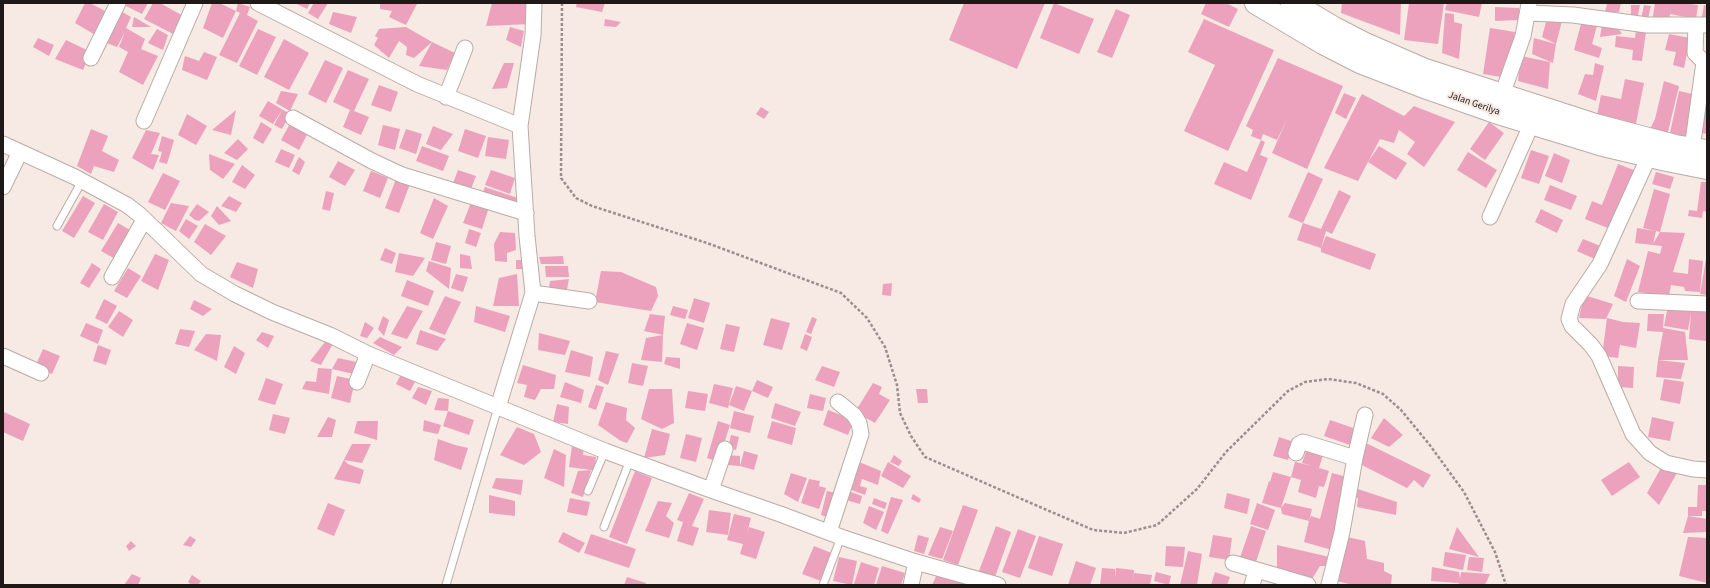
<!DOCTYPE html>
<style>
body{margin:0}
#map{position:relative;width:1710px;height:588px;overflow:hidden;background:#f7e9e4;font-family:"Source Sans 3",sans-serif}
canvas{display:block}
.frame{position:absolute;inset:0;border:4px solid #1e1917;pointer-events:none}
</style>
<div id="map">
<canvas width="1710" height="588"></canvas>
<div class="frame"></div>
</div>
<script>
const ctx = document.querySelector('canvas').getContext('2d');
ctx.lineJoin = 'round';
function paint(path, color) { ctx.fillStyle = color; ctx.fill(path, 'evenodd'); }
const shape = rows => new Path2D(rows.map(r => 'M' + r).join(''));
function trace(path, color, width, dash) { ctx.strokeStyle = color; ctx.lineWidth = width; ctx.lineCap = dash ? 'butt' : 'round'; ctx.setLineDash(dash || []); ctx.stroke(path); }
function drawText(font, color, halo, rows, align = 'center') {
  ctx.font = font + ' "Source Sans 3",sans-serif'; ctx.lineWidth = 4; ctx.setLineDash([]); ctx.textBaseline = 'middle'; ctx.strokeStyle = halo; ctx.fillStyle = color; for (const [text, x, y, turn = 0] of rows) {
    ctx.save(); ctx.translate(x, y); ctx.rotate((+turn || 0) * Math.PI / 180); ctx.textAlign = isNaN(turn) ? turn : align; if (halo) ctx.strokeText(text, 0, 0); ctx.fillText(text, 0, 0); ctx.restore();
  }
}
const building = shape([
 [85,3,90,3,107,12,97,36,75,23],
 [125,3,148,3,142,14,124,5],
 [153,3,160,3,185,17,175,35,144,19],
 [212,3,219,3,236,11,238,3,250,7,247,15,258,21,237,63,219,55,240,13,236,11,223,38,203,28],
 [295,3,310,3,307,9],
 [314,3,328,3,318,19,308,13],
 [380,3,416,3,417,4,406,25,389,17,392,11,380,9],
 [492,3,534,3,530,24,486,26],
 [577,3,605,3,602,12,576,7],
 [964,3,1045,3,1017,69,949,40],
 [1054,3,1094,19,1079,54,1040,38],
 [1206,3,1226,3,1238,9,1229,27,1201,14],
 [1342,3,1401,3,1400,35,1341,13],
 [1409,3,1444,3,1438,44,1404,40],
 [1447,3,1482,3,1479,17,1445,10],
 [1603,3,1621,3,1619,12,1605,12,1607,4],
 [1655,3,1684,3,1698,5,1696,19,1670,14,1668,25,1652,22],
 [1631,5,1640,5,1637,20,1631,21],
 [1644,5,1651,6,1647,22,1641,19],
 [1704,5,1707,6,1707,22,1701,22],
 [1495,7,1519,8,1519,20,1495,21],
 [1116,9,1130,15,1112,58,1097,52],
 [119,10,131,17,126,28,145,39,141,49,158,56,143,85,119,72,128,52,119,47,125,32,117,47,104,42],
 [333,12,357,17,351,33,329,24],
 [1445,13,1454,14,1454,22,1462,24,1459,59,1442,53],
 [134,17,151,27,132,27],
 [1547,18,1562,21,1556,44,1553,63,1532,54,1534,38,1556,44,1542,37],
 [605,19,621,22,616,27,604,26],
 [1204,19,1274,50,1228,151,1184,131,1215,65,1188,52],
 [1582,20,1598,22,1592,44,1602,48,1599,58,1574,50],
 [1614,22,1622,34,1600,37,1602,24],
 [406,27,432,42,414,58,406,55,407,47,399,41,389,58,374,45,378,38,375,36,379,29],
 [510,27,524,31,521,47,506,40],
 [1490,28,1515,32,1507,78,1483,74],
 [157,29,168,35,163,50,148,43],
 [258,29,276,37,257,75,239,66],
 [1636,30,1646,31,1642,61,1632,60,1633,50,1615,47,1616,36,1635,38],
 [1669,34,1690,38,1684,68,1673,65,1676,52,1665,50],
 [38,38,54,45,49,56,33,47],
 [284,39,309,53,289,90,264,77],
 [66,40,91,52,83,70,55,59],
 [432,42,455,53,447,70,419,66],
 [204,52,217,57,207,80,182,70,185,56,199,61],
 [1521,56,1550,62,1548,89,1518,81],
 [1278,58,1343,86,1307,169,1272,153,1288,117,1277,140,1263,134,1261,140,1251,136,1253,130,1246,126],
 [325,60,343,68,326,103,308,94],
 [504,63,514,63,507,88,492,89],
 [1595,63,1604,66,1596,101,1578,94,1585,74,1593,75],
 [348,70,369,79,354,111,369,117,361,135,343,127,350,110,333,102],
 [1625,79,1644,83,1635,128,1596,120,1601,95,1621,99],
 [1664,81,1679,86,1667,136,1649,131,1655,119],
 [379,85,398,92,391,112,371,105],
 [281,91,298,94,290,111,276,103],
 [1679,91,1697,95,1688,137,1670,133],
 [1344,93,1356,98,1346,119,1335,113],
 [1707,93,1707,134,1696,132],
 [1362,94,1404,116,1414,106,1455,122,1424,167,1407,154,1415,142,1399,130,1394,143,1380,139,1358,181,1324,168],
 [268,101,290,114,282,129,274,125,282,110,273,124,259,116],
 [761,107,769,112,764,119,756,114],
 [236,110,231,135,212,130],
 [187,114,207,126,196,145,178,135],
 [292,120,310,129,299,150,281,140],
 [261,122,272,129,263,144,253,138],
 [1489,122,1504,133,1485,160,1470,149],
 [383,125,400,129,395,150,378,145],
 [433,126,453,134,441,150,426,144],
 [91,129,108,136,102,151,119,160,114,172,94,166,91,174,77,166],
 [406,129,422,134,416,154,399,148],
 [465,129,486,136,478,158,458,151],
 [146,130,160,133,151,154,159,155,153,170,132,158],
 [162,136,174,140,167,164,159,162,162,152,158,151],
 [488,137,509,140,506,159,485,156],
 [238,139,248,149,237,160,224,153],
 [1261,140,1265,142,1260,155,1268,158,1251,200,1214,184,1224,162,1247,172],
 [422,146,449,156,443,171,416,161],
 [1379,146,1407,163,1396,180,1368,162],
 [281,149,295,155,289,168,275,162],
 [1531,150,1549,156,1539,184,1521,178],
 [1468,152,1497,170,1486,188,1457,170],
 [1554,153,1570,160,1562,183,1545,176],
 [209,154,235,164,223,179,210,170],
 [299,157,305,162,299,175,292,171],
 [338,161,355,170,345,186,329,177],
 [1618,164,1639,172,1613,230,1585,219,1592,201,1602,205],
 [242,165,255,175,245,189,232,182],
 [458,170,476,176,471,189,453,183],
 [491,170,515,178,510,194,485,185],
 [371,171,388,178,380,198,363,191],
 [1308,172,1323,179,1303,223,1288,217],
 [1656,172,1674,177,1670,189,1652,184],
 [163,173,180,181,165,210,148,202],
 [396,179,410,184,399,213,385,208],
 [1701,182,1707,182,1707,212,1703,211,1702,218,1688,216,1689,210,1697,211],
 [1550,185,1577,196,1571,210,1544,200],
 [485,187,518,198,515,207,482,195],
 [1654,189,1670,194,1660,232,1656,231,1653,244,1660,232,1685,233,1673,272,1688,274,1689,259,1703,261,1700,292,1685,291,1684,287,1671,285,1669,296,1638,292,1648,251,1660,254,1662,246,1635,243,1637,228,1656,231,1643,228],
 [1339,190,1351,196,1332,234,1326,231,1321,248,1326,236,1376,254,1370,270,1321,252,1321,248,1297,240,1303,223,1321,229],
 [326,191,334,193,330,211,322,209],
 [83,196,95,203,74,238,62,231],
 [229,196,242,203,236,212,221,206],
 [434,198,448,206,433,239,420,233],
 [472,200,490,204,482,229,463,223],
 [171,203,189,206,176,231,161,223],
 [104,204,118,212,103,240,88,232],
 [197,204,209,212,199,221,195,220,189,215],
 [217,206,231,221,219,225,211,216],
 [1541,209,1563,220,1557,233,1535,222],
 [186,219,198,226,189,239,179,231],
 [118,223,135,233,119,261,101,251],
 [205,224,226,236,211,255,194,242],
 [469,229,481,233,476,247,465,243],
 [500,232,515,233,516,250,507,253,507,262,495,261,494,244],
 [1583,239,1603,247,1597,260,1577,251],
 [436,242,451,246,446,264,431,260],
 [385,248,396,253,392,264,380,260],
 [399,253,425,258,413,276,395,272],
 [155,254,169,260,158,290,141,281],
 [460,254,470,256,472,269,460,268],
 [563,256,564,264,541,264,539,257],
 [1627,259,1640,266,1626,302,1614,296],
 [1706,259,1707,260,1707,295,1700,294],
 [516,260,527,260,527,269,516,269],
 [429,261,451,268,449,289,426,271],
 [237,262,258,269,253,288,230,277],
 [92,263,101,269,89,288,80,283],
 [545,266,568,266,569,277,546,277],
 [128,268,141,276,127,298,114,291],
 [601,271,621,272,656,287,658,296,651,311,595,302],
 [456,274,468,277,463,292,451,288],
 [517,274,519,306,493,306,499,278],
 [569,279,566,295,548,295,550,281],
 [407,280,434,291,428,306,401,296],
 [892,283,891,296,882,295,883,284],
 [1584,295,1613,304,1606,319,1579,318],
 [445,296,461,302,445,335,429,329],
 [694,298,710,303,704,323,688,318],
 [104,299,117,306,107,324,95,318],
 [194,300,212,309,203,316,190,309],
 [407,306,423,311,407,339,391,334],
 [476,306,510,316,505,332,474,322],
 [673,306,688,310,685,319,670,315],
 [1668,306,1707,312,1706,341,1689,339,1691,313,1688,330,1664,326],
 [119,311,133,320,123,337,108,327],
 [650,314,665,316,663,335,644,331],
 [1648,314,1664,314,1663,328,1685,332,1688,360,1658,360,1663,332,1647,331],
 [383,316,389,320,384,336,378,329],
 [812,317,817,319,811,334,806,332],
 [771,318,790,323,782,350,763,345],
 [1607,318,1623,322,1640,323,1636,348,1620,345,1618,358,1602,356],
 [365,322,374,328,367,338,360,336],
 [86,323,103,330,98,344,80,336],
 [687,323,704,328,697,350,680,344],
 [726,324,740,327,734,352,720,349],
 [180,329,195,331,189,347,175,344],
 [420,330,446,339,437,351,416,344],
 [262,332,274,336,268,348,256,340],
 [539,333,570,341,565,355,538,350],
 [206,334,221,335,217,361,194,350],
 [805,334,812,337,807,351,800,348],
 [663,335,662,362,641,360,646,338],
 [380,337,402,347,394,355,373,343],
 [325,342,334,342,321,365,310,361],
 [98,345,111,350,106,365,93,361],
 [234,346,245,353,236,374,224,367],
 [43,349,60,356,52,374,35,367],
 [571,350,593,357,590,377,565,372],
 [606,351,619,354,608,385,598,380],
 [666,357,680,358,680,369,664,364],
 [338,358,361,363,358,375,332,369],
 [1658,360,1685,363,1681,379,1656,377],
 [632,363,648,366,643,386,628,383],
 [523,365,556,375,554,389,541,389,535,400,524,397,527,385,517,383],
 [822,366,840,372,834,387,815,380],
 [1618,366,1634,367,1633,388,1618,387],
 [318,368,332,369,329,394,302,389,306,381,316,382],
 [402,372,416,380,410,391,396,384],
 [337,376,355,380,350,403,331,398],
 [266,378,283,384,275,405,258,400],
 [1664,379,1684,382,1680,404,1660,400],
 [757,380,773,387,768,398,752,391],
 [565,382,584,390,581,403,560,397],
 [873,383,882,387,879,394,890,400,875,423,855,412],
 [714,384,733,388,728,408,709,403],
 [596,385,604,387,596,410,588,407],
 [736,386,752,391,744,411,729,405],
 [418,387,432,391,426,405,412,398],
 [649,389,672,389,674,423,662,429,641,419],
 [916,389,927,389,928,403,918,403],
 [688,391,708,394,705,411,685,408],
 [810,394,826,398,823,411,807,408],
 [438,398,449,399,448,411,434,410],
 [606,402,627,408,626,420,635,428,627,443,621,441,598,425],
 [775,403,801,412,795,426,771,418],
 [557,404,569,407,568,424,553,422],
 [828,410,854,420,848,435,823,425],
 [448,411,474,420,469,435,443,426],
 [734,411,754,416,750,433,730,428],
 [4,412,30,424,23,441,3,432],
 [273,414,290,418,285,434,269,430],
 [328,417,336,420,332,437,317,437],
 [1652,417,1674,422,1670,441,1648,437],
 [1384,418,1403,435,1389,447,1371,438],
 [424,420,441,425,438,434,423,431],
 [1330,420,1356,429,1350,445,1324,436],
 [357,421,378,421,377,440,354,433],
 [718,421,730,425,718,462,707,458],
 [772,421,796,428,792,445,767,438],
 [517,427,534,434,541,452,524,465,500,455],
 [652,429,670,434,665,455,644,458],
 [686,434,702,438,696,462,680,458],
 [731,435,739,437,736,450,728,448],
 [1279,437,1294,442,1288,460,1273,456],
 [438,439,455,445,468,448,461,470,434,460],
 [352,444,371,444,362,463,344,460,348,464,364,470,360,484,334,479],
 [1366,444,1368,444,1431,475,1423,488,1414,480,1407,488,1360,464],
 [572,446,584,448,583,455,596,457,594,471,591,470,583,497,571,493,578,471,591,470,569,467],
 [554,449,566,455,564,487,544,478],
 [1307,449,1323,455,1319,468,1329,471,1324,487,1319,486,1316,498,1298,492,1301,480,1291,477,1295,462,1313,466,1302,463],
 [744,451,758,455,754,470,740,466],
 [727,455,740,456,740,466,726,465],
 [894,455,902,461,899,466,890,462],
 [859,462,881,471,878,485,862,479,860,486,867,488,865,495,849,489],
 [888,462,911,476,903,488,881,476],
 [1629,462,1640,477,1612,496,1601,480],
 [1662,466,1677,473,1659,505,1647,493],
 [635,471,652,478,627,544,609,537],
 [1273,472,1291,477,1281,508,1262,503,1269,481,1270,482],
 [791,473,807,478,798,502,784,494],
 [1332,473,1347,477,1343,494,1337,493,1348,496,1332,550,1304,542,1309,521,1282,514,1281,508,1285,503,1312,509,1309,521,1311,516,1320,519],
 [496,478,523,480,521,495,492,488],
 [809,479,820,481,819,486,826,488,819,509,801,503],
 [1698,485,1707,485,1707,511,1702,511,1702,516,1688,516,1688,507,1697,507],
 [1355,488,1397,502,1396,515,1357,507,1358,498,1354,497],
 [827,491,841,494,833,519,821,515],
 [848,491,862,496,860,504,846,500],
 [689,493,704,499,692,526,699,528,693,546,677,541,683,522,677,520],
 [1227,493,1250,499,1247,514,1224,508],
 [913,494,921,499,919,503,911,499],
 [489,495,515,501,515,516,489,513],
 [891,497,903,500,888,534,881,531],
 [570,498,590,502,587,516,567,512],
 [874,498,887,503,885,509,872,504],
 [658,501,672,503,666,516,674,523,669,538,645,531],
 [328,503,345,510,334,536,317,529],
 [1257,503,1275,510,1268,530,1250,524],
 [963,505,978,510,958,565,943,560],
 [869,506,884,512,876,530,863,523],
 [709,510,731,513,728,535,706,532],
 [734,514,751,518,747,533,749,527,765,532,756,559,740,554,743,544,727,540],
 [1688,516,1707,519,1707,532,1683,533],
 [996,526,1011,532,995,577,979,571],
 [1251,526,1266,531,1254,568,1238,563],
 [940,527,953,531,942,559,928,555],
 [1457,527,1479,557,1449,549],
 [1018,529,1036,536,1020,578,1002,572],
 [563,532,585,543,579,553,558,542],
 [591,534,636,549,629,568,584,553],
 [918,535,929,538,924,554,914,551],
 [1213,535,1232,538,1229,560,1209,557],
 [190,536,196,540,191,547,183,545],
 [1039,536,1063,544,1052,576,1028,568],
 [1343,536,1365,541,1367,559,1384,563,1384,571,1392,575,1391,585,1354,585,1336,581],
 [1688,537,1707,538,1707,583,1679,576],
 [131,541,136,546,129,551,126,546],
 [1277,545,1330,557,1328,566,1320,566,1312,579,1277,572],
 [814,546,834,554,821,581,802,574],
 [1166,546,1185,547,1183,567,1165,566],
 [1188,551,1202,554,1197,585,1180,585],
 [1445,552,1466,555,1463,570,1443,566],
 [839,557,857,561,852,585,833,581],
 [1469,557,1484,558,1482,572,1467,570],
 [1076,561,1096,568,1090,585,1068,585],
 [861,562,879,568,874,585,854,584],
 [882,566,905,573,901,585,876,585],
 [1432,567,1459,572,1460,579,1461,572,1490,574,1485,585,1459,585,1459,583,1431,581],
 [1102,568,1115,569,1115,578,1116,568,1134,570,1133,583,1134,573,1152,575,1150,585,1100,585],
 [939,570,966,585,932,585],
 [1156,572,1171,576,1169,585,1154,581],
 [1215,572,1230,577,1227,585,1211,585],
 [132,574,141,578,138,585,124,585],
 [192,575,201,581,198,585,192,585,188,582],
 [627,577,646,583,645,585,624,585]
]);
const path = shape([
 [562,3,561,178,576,198,592,206,707,243,841,293,867,318,885,347,897,385,900,413,911,436,925,457,1093,530,1124,533,1157,525,1197,489,1226,452,1288,391,1305,382,1328,379,1356,383,1383,394,1401,410,1429,444,1464,492,1495,552,1506,585]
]);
const service = shape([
 [57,226,82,181],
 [588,491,605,451],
 [604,527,630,460],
 [446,585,498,407],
 [823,585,841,537]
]);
const minor = shape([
 [258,3,417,84,520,126],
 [534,3,533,35,520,126,527,236,533,293,498,407,605,451,711,490,780,514,841,537,916,562,998,585],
 [1529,13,1573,15,1647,25,1707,25],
 [91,58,118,3],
 [1502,95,1523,36,1529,4],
 [446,97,465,48],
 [293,118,372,161,402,175,526,213],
 [144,121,195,3],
 [3,144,75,177,127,205,140,215,201,274,235,294,272,312,332,336,368,354,498,407],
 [1692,149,1704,62,1695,53,1696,25],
 [1649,156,1600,264,1573,304,1569,319,1572,326,1591,345,1599,356,1633,434,1650,453,1666,463,1693,469,1707,470],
 [3,187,20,152],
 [1490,217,1532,123],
 [112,277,144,220],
 [533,293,589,301],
 [1638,301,1707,304],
 [3,356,41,373],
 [357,382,368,354],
 [1296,453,1299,444,1303,442,1355,458],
 [711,490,725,449],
 [829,532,861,434,859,423,854,415,838,402],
 [1233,563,1308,585],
 [911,585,916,562],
 [1252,585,1254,578],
 [1329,585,1342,532,1355,458,1365,415]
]);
const trunk = shape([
 [1256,3,1323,43,1360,62,1427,88,1495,112,1603,145,1667,160,1707,168],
 [1292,3,1334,28,1363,43,1425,70,1595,125,1675,146,1707,151]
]);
const streetNames = [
 ["Jalan Gerilya",1474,104,19]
];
paint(building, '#eca2bc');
trace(service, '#b9aca7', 9);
trace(minor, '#b9aca7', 17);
trace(trunk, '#b9aca7', 24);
trace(path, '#998f8b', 2.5, [3, 2]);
trace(service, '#fff', 7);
trace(minor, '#fff', 15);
trace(trunk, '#fff', 22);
drawText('10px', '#1e1917', '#f7e9e4', streetNames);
</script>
